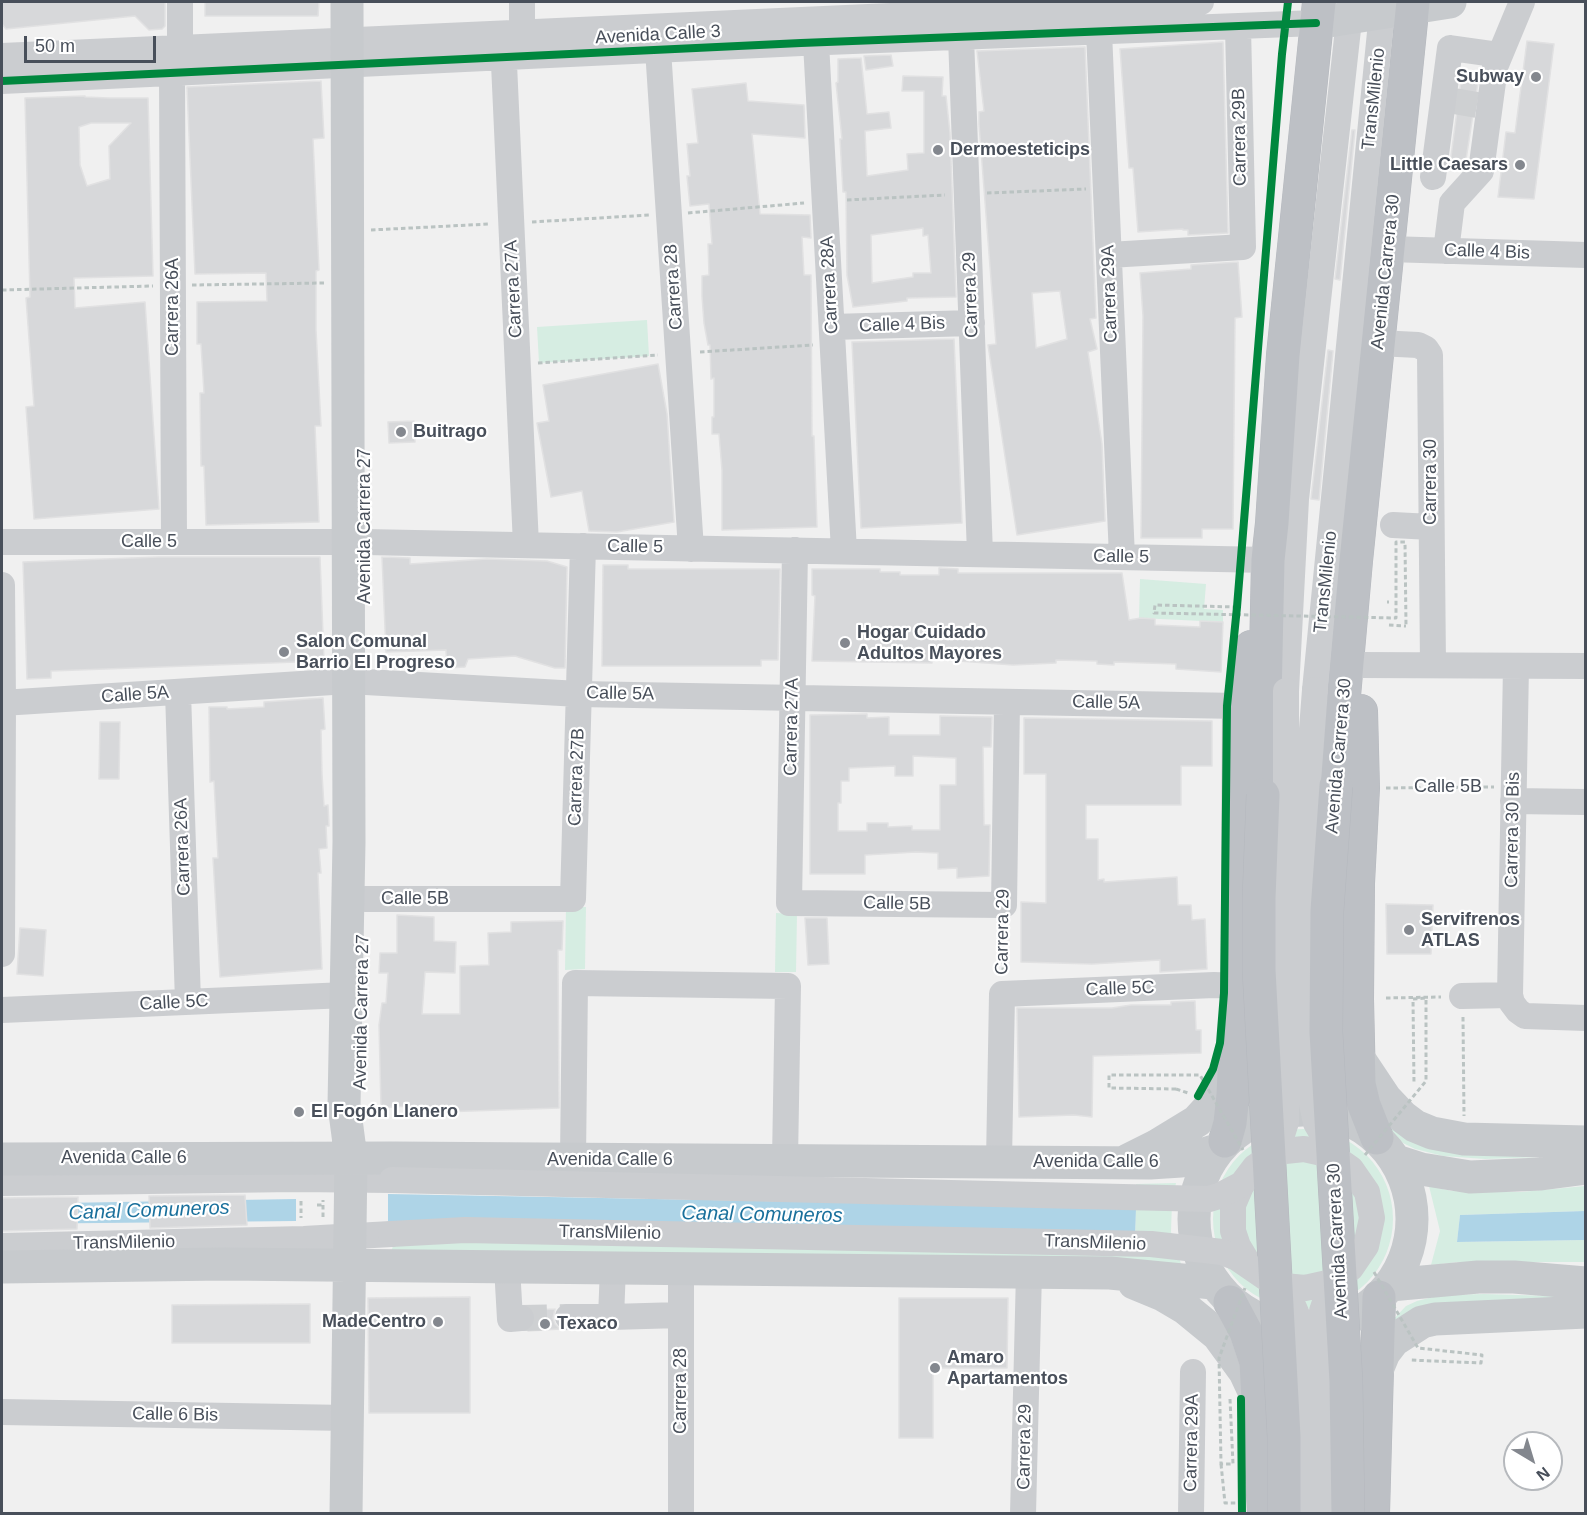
<!DOCTYPE html>
<meta charset="utf-8">
<style>
body{margin:0}
#map{position:relative;width:1587px;height:1515px;overflow:hidden;background:#f0f0f0;font-family:Arial,sans-serif}
canvas{display:block}
.frame{position:absolute;inset:0;border:3px solid #484f5a;pointer-events:none}
.north{position:absolute;left:1503px;top:1431px;width:60px;height:60px;box-sizing:border-box;background:#fff;border:2px solid #b6b9bd;border-radius:50%;rotate:142deg;font-size:16px;font-weight:700;line-height:24px;text-align:center;color:#484f5a}
.north::after{content:'';display:block;margin:auto;width:21px;height:27px;background:#83878e;clip-path:polygon(50% 0,100% 100%,50% 72%,0 100%)}
.scale{position:absolute;left:24px;top:36px;width:132px;height:27px;box-sizing:border-box;border:3px solid #484f5a;border-top:0;padding-left:8px;font-size:18px;line-height:21px;white-space:nowrap;color:#484f5a;-webkit-text-stroke:4px #fff;paint-order:stroke}
</style>
<div id="map">
<canvas width="1587" height="1515"></canvas>
<div class="frame"></div>
<div class="north">N</div>
<div class="scale">50 m</div>
</div>
<script>
const ctx = document.querySelector('canvas').getContext('2d');
ctx.lineJoin = 'round';
function paint(path, color) { ctx.fillStyle = color; ctx.fill(path, 'evenodd'); }
const shape = rows => new Path2D(rows.map(r => 'M' + r).join(''));
function trace(path, color, width, dash) { ctx.strokeStyle = color; ctx.lineWidth = width; ctx.lineCap = dash ? 'butt' : 'round'; ctx.setLineDash(dash || []); ctx.stroke(path); }
function drawText(font, color, halo, rows, align = 'center') {
  ctx.font = font + ' Arial,sans-serif'; ctx.lineWidth = 4.5; ctx.setLineDash([]); ctx.textBaseline = 'middle'; ctx.strokeStyle = halo; ctx.fillStyle = color; for (const [text, x, y, turn = 0] of rows) {
    ctx.save(); ctx.translate(x, y); ctx.rotate((+turn || 0) * Math.PI / 180); ctx.textAlign = isNaN(turn) ? turn : align; if (halo) ctx.strokeText(text, 0, 0); ctx.fillText(text, 0, 0); ctx.restore();
  }
}
const green = shape([
 [647,320,649,356,539,363,537,327],
 [1140,579,1206,584,1204,609,1223,610,1223,622,1139,618],
 [566,907,586,907,585,969,565,970],
 [776,913,797,914,796,972,775,972],
 [1391,1113,1542,1157,1485,1159,1443,1156,1415,1149,1403,1143,1390,1132],
 '1213 1219a90 90 0 1 1 180 0a90 90 0 1 1-180 0Z',
 [1176,1183,1172,1202,1171,1232,1181,1264,391,1252,393,1246,471,1240,1135,1251,1136,1184],
 [1429,1186,1452,1191,1482,1192,1521,1192,1585,1186,1585,1211,1460,1215,1457,1242,1585,1240,1585,1262,1459,1262,1431,1265,1440,1231],
 [1484,1294,1585,1297,1388,1325,1406,1306,1417,1301,1441,1295]
]);
const water = shape([
 [388,1194,1136,1208,1135,1237,388,1222],
 [296,1199,296,1221,2,1224,2,1204],
 [1585,1211,1585,1240,1457,1242,1460,1215]
]);
const building = shape([
 [2,2,165,2,165,26,162,29,149,30,135,16,6,29,2,24,2,2],
 [205,2,319,2,318,16,205,16,205,2],
 [1527,41,1554,44,1534,199,1498,197,1506,132,1515,133,1527,41],
 [1223,42,1228,233,1188,235,1188,230,1183,230,1183,229,1138,232,1133,168,1129,168,1120,49,1223,42],
 [1085,47,1096,318,1090,319,1097,349,1088,352,1102,444,1105,521,1017,535,988,345,996,344,979,124,979,112,984,111,977,51,1085,47],
 [1060,291,1067,339,1036,348,1032,293,1060,291],
 [891,55,893,66,866,70,864,56,891,55],
 [861,58,867,114,889,112,891,128,865,131,867,176,908,170,907,154,924,153,924,91,902,91,903,76,943,77,942,96,946,96,950,133,956,297,907,298,907,301,853,307,847,275,846,192,843,192,840,139,842,139,836,83,838,82,838,59,861,58],
 [923,228,923,236,928,235,931,273,913,273,913,277,872,283,871,235,923,228],
 [1462,73,1479,76,1465,166,1450,164,1462,73],
 [321,81,324,138,313,139,319,270,316,271,316,330,321,426,315,426,319,522,206,525,204,466,201,466,200,393,204,393,201,344,197,344,197,302,267,301,266,273,195,274,187,87,321,81],
 [746,83,748,101,804,105,805,138,752,134,760,214,810,215,811,238,802,237,804,275,811,275,812,436,814,436,817,527,722,530,722,470,719,434,712,434,712,417,714,417,714,378,711,379,710,345,708,345,704,323,702,296,702,276,709,275,708,244,712,244,709,204,690,206,687,176,690,176,687,144,698,143,692,89,746,83],
 [85,96,85,97,109,98,148,98,153,276,74,278,75,308,145,302,159,509,34,519,26,407,34,406,26,298,30,297,25,98,85,96],
 [91,123,131,123,109,146,110,179,87,186,80,165,79,127,91,123],
 [1352,130,1355,130,1340,280,1335,279,1352,130],
 [1238,262,1242,317,1235,318,1233,529,1202,529,1202,538,1141,538,1143,316,1140,273,1191,269,1191,265,1238,262],
 [954,339,962,523,861,528,852,342,954,339],
 [1328,350,1333,351,1319,500,1311,499,1328,350],
 [658,364,667,414,674,522,617,532,589,531,582,491,551,497,537,423,549,421,543,385,658,364],
 [414,421,415,442,389,443,388,422,414,421],
 [159,557,320,557,324,661,51,671,51,678,27,679,23,562,159,557],
 [382,557,410,558,410,564,487,559,547,561,567,567,565,668,555,668,515,656,468,659,465,667,447,668,446,650,386,652,382,557],
 [603,565,628,565,628,569,780,569,778,660,761,660,761,666,602,666,603,565],
 [939,568,958,569,958,573,1122,573,1129,620,1141,618,1155,619,1155,625,1200,627,1200,621,1223,622,1221,672,1176,669,1176,664,1114,662,1114,665,1097,664,1097,661,1056,660,1056,663,1013,665,932,659,932,663,812,661,815,596,812,595,812,569,880,569,880,572,900,572,900,575,939,575,939,568],
 [323,698,325,729,321,730,322,774,324,806,328,805,329,826,326,826,327,848,319,849,321,873,318,873,322,969,220,977,213,858,218,858,214,781,210,782,209,707,227,707,227,709,264,707,264,702,323,698],
 [867,714,867,718,889,717,889,735,940,735,940,716,992,717,991,747,983,747,984,825,990,825,989,876,957,878,957,868,938,869,938,853,916,852,865,855,865,874,810,874,810,715,867,714],
 [913,756,956,758,956,785,940,785,940,830,912,830,912,826,888,827,888,823,867,823,867,831,838,831,838,803,841,803,841,781,849,781,849,768,895,766,895,776,913,776,913,756],
 [1024,718,1212,721,1212,766,1181,766,1181,805,1086,805,1086,839,1098,839,1098,880,1104,879,1104,882,1177,877,1178,905,1191,905,1192,920,1205,919,1207,969,1160,972,1160,960,1092,964,1021,962,1021,902,1046,903,1046,774,1024,774,1024,718],
 [100,722,120,722,119,779,99,779,100,722],
 [1386,904,1433,905,1431,954,1387,954,1386,904],
 [397,915,434,917,434,941,456,942,455,973,425,972,422,1014,460,1014,460,966,489,965,488,933,511,932,511,922,563,921,562,950,558,950,559,1108,442,1112,442,1110,408,1110,408,1106,381,1108,379,1025,382,1003,386,1003,388,973,379,973,380,953,397,953,397,915],
 [805,918,827,918,829,964,808,965,805,918],
 [20,928,46,930,43,976,17,974,20,928],
 [1195,1001,1196,1030,1201,1030,1201,1053,1093,1056,1092,1117,1074,1115,1019,1117,1017,1008,1112,1008,1131,1005,1171,1005,1171,1002,1195,1001],
 [245,1195,247,1225,150,1228,149,1196,245,1195],
 [78,1197,77,1229,2,1231,2,1198,78,1197],
 [470,1297,470,1413,369,1413,368,1298,470,1297],
 [899,1298,1008,1298,1007,1368,933,1368,933,1438,899,1438,899,1298],
 [310,1304,310,1343,172,1343,172,1305,310,1304],
 [555,1309,553,1318,555,1324,560,1329,528,1331,535,1324,536,1317,534,1310,555,1309]
]);
const minorTunnel = shape([
 [1454,101,1477,105],
 [521,1318,568,1317]
]);
const path = shape([
 [987,193,1086,189],
 [847,200,945,195],
 [688,213,804,203],
 [532,222,649,215],
 [371,230,490,224],
 [192,285,324,283],
 [2,290,153,286],
 [700,352,813,345],
 [538,363,658,355],
 [1387,602,1389,602],
 [1389,625,1406,626],
 [1386,788,1494,787],
 [1003,972,1003,925],
 [1386,998,1441,997],
 [1463,1017,1464,1116],
 [1176,1089,1188,1093],
 [301,1201,301,1218],
 [317,1205,323,1205],
 [323,1217,323,1200],
 [1221,1464,1225,1503,1238,1503]
]);
const minor = shape([
 [180,2,180,47],
 [522,2,522,31],
 [815,25,844,551],
 [1099,32,1122,557],
 [657,34,691,549],
 [961,37,980,554],
 [503,42,526,545],
 [2,56,1201,2],
 [172,73,174,542],
 [2,81,801,43,1316,23],
 [1433,177,1450,48,1500,55],
 [1388,249,1586,255],
 [1446,251,1452,203,1481,171,1495,67,1522,2],
 [1109,255,1243,247,1238,27],
 [832,327,972,323],
 [1378,343,1418,345,1426,349,1430,355,1433,665],
 [1393,525,1431,527],
 [2,542,365,542,1268,560],
 [795,550,789,903,1004,905,1007,702],
 [2,585,3,703,2,954],
 [1360,665,1586,666],
 [1516,666,1510,995,1512,1003,1518,1011,1525,1016,1586,1018],
 [1315,690,1383,2],
 [1286,691,1296,499,1351,2],
 [178,692,188,1002],
 [2,703,348,681,579,694,1239,706],
 [1513,801,1586,802],
 [365,899,573,899,583,546],
 [1462,996,1510,995],
 [2,1010,346,995],
 [573,1159,575,983,788,986,785,1160],
 [999,1161,1002,994,1214,985,1238,986],
 [2,1183,295,1179,392,1180],
 [1242,1184,1233,1205,1233,1231,1238,1246,1250,1266],
 [2,1246,304,1239,391,1234],
 [507,1267,510,1319,521,1318],
 [681,1268,681,1514],
 [568,1317,611,1317,613,1268],
 [611,1317,680,1315],
 [2,1412,348,1418],
 [1023,1514,1029,1272],
 [1191,1514,1193,1372]
]);
const major = shape([
 [1316,23,1450,2],
 [1359,1059,1385,1098,1403,1117,1415,1126,1432,1133,1464,1139,1586,1142],
 '1194 1219a109 109 0 1 1 218 0a109 109 0 1 1-218 0Z',
 [2,1159,394,1158,1150,1163,1181,1161,1217,1150],
 [1128,1160,1156,1146,1197,1121,1220,1096,1234,1065],
 [1396,1161,1421,1169,1470,1177,1541,1174,1586,1168],
 [2,1267,224,1264,1110,1273,1213,1283],
 [1134,1283,1163,1295,1185,1308,1218,1335,1245,1372,1258,1400],
 [1390,1285,1478,1277,1514,1277,1586,1283],
 [1377,1370,1384,1353,1394,1340,1422,1322,1435,1319,1586,1312],
 [346,1514,351,1158,344,1105,349,842,347,2]
]);
const highway = shape([
 [1361,711,1363,788,1358,883,1357,999,1359,1084,1364,1105,1377,1138],
 [1336,786,1356,561,1413,2],
 [1263,795,1268,560,1272,523,1283,355,1319,2],
 [1225,1141,1230,1123,1233,1095,1238,986,1239,706,1251,647],
 [1230,1302,1246,1332,1256,1362,1264,1514],
 [1373,1514,1379,1297]
]);
const pathBridge = shape([
 [1237,607,1155,605,1154,613,1396,618,1396,542,1405,542,1406,626],
 [1176,1089,1109,1088,1109,1075,1200,1075,1243,1150],
 [1365,1155,1426,1081,1426,998,1413,999,1414,1084],
 [1374,1272,1418,1348,1482,1355,1481,1363,1410,1360],
 [1230,1399,1233,1464,1221,1464,1219,1358,1245,1288]
]);
const minorBridge = shape([
 [1315,690,1308,781,1302,969,1305,1070,1316,1123,1332,1150],
 [1271,1156,1279,1144,1286,1122,1286,691],
 [391,1234,465,1230,1151,1244,1222,1252,1237,1258,1272,1282,1284,1286,1305,1288,1332,1282,1351,1268,1366,1246,1372,1218,1367,1192,1351,1169,1331,1155,1304,1149,1285,1151,1271,1156,1255,1167,1242,1184,1219,1196,1209,1199,392,1180],
 [1272,1282,1292,1303,1301,1324,1307,1419,1307,1514],
 [1327,1514,1322,1311,1327,1296,1341,1276]
]);
const highwayBridge = shape([
 [1336,786,1327,911,1326,1032,1346,1381,1348,1514],
 [1263,795,1259,898,1259,970,1284,1437,1284,1514]
]);
const cycleway = shape([
 [2,81,801,43,1316,23],
 [1198,1096,1213,1069,1220,1043,1224,993,1227,706,1237,607,1282,54,1288,2],
 [1241,1399,1242,1514]
]);
const markers = [
 [1536,77,6,"#83878e"],
 [938,150,6,"#83878e"],
 [1520,165,6,"#83878e"],
 [401,432,6,"#83878e"],
 [845,643,6,"#83878e"],
 [284,652,6,"#83878e"],
 [1409,930,6,"#83878e"],
 [299,1112,6,"#83878e"],
 [438,1322,6,"#83878e"],
 [545,1324,6,"#83878e"],
 [935,1368,6,"#83878e"]
];
const streetNames = [
 ["Avenida Calle 3",658,35,-3],
 ["TransMilenio",1374,99,-84],
 ["Carrera 29B",1240,137,-91],
 ["Calle 4 Bis",1487,252,2],
 ["Avenida Carrera 30",1386,272,-84],
 ["Carrera 28A",830,285,-93],
 ["Carrera 28",674,287,-94],
 ["Carrera 27A",514,289,-93],
 ["Carrera 29A",1110,294,-92],
 ["Carrera 29",971,295,-92],
 ["Carrera 26A",173,307,-90],
 ["Calle 4 Bis",902,325,-2],
 ["Carrera 30",1431,482,-90],
 ["Avenida Carrera 27",365,526,-90],
 ["Calle 5",149,542],
 ["Calle 5",635,547,1],
 ["Calle 5",1121,557,1],
 ["TransMilenio",1326,582,-84],
 ["Calle 5A",620,694,1],
 ["Calle 5A",135,695,-4],
 ["Calle 5A",1106,703,1],
 ["Carrera 27A",792,727,-89],
 ["Avenida Carrera 30",1339,756,-85],
 ["Carrera 27B",577,777,-88],
 ["Calle 5B",1448,787],
 ["Carrera 30 Bis",1513,830,-89],
 ["Carrera 26A",183,847,-92],
 ["Calle 5B",415,899],
 ["Calle 5B",897,904,1],
 ["Carrera 29",1003,932,-89],
 ["Calle 5C",1120,989,-2],
 ["Calle 5C",174,1003,-3],
 ["Avenida Carrera 27",362,1012,-89],
 ["Avenida Calle 6",124,1158],
 ["Avenida Calle 6",610,1160],
 ["Avenida Calle 6",1096,1162],
 ["TransMilenio",610,1233,1],
 ["Avenida Carrera 30",1338,1241,-93],
 ["TransMilenio",124,1243,-1],
 ["TransMilenio",1095,1243,2],
 ["Carrera 28",681,1391,-90],
 ["Calle 6 Bis",175,1415,1],
 ["Carrera 29A",1192,1443,-89],
 ["Carrera 29",1025,1447,-89]
];
const poiNames = [
 ["Subway",1524,77,"right"],
 ["Dermoesteticips",950,150],
 ["Little Caesars",1508,165,"right"],
 ["Buitrago",413,432],
 ["Hogar Cuidado",857,633],
 ["Adultos Mayores",857,654],
 ["Salon Comunal",296,642],
 ["Barrio El Progreso",296,663],
 ["Servifrenos",1421,920],
 ["ATLAS",1421,941],
 ["El Fogón Llanero",311,1112],
 ["MadeCentro",426,1322,"right"],
 ["Texaco",557,1324],
 ["Amaro",947,1358],
 ["Apartamentos",947,1379]
];
const waterNames = [
 ["Canal Comuneros",149,1211,-2],
 ["Canal Comuneros",762,1215,1]
];
paint(green, '#d6ede2');
paint(water, '#aed4e7');
paint(building, '#d7d8da');
trace(building, '#e1e1e2', 1.5);
trace(minorTunnel, '#ced0d2', 26, [26, 13]);
trace(highway, '#b5b8be', 34);
trace(path, '#bac3c2', 3, [4.5, 3]);
trace(minor, '#cbcdd0', 26);
trace(major, '#c7cacd', 33);
trace(highway, '#bdc0c5', 33);
trace(highwayBridge, '#b5b8be', 34, []);
trace(pathBridge, '#bac3c2', 3, [4.5, 3]);
trace(minorBridge, '#cbcdd0', 26);
trace(highwayBridge, '#bdc0c5', 33);
trace(cycleway, '#00873e', 8);
for (const [x, y, r, color] of markers) { const dot = new Path2D(); dot.arc(x, y, r, 0, 2 * Math.PI); ctx.fillStyle = color; ctx.fill(dot); trace(dot, '#fff', 2); }
drawText('18px', '#484f5a', '#fff', streetNames);
drawText('bold 18px', '#484f5a', '#fff', poiNames, 'left');
drawText('italic 20px', '#1a709c', '#fff', waterNames);
</script>
